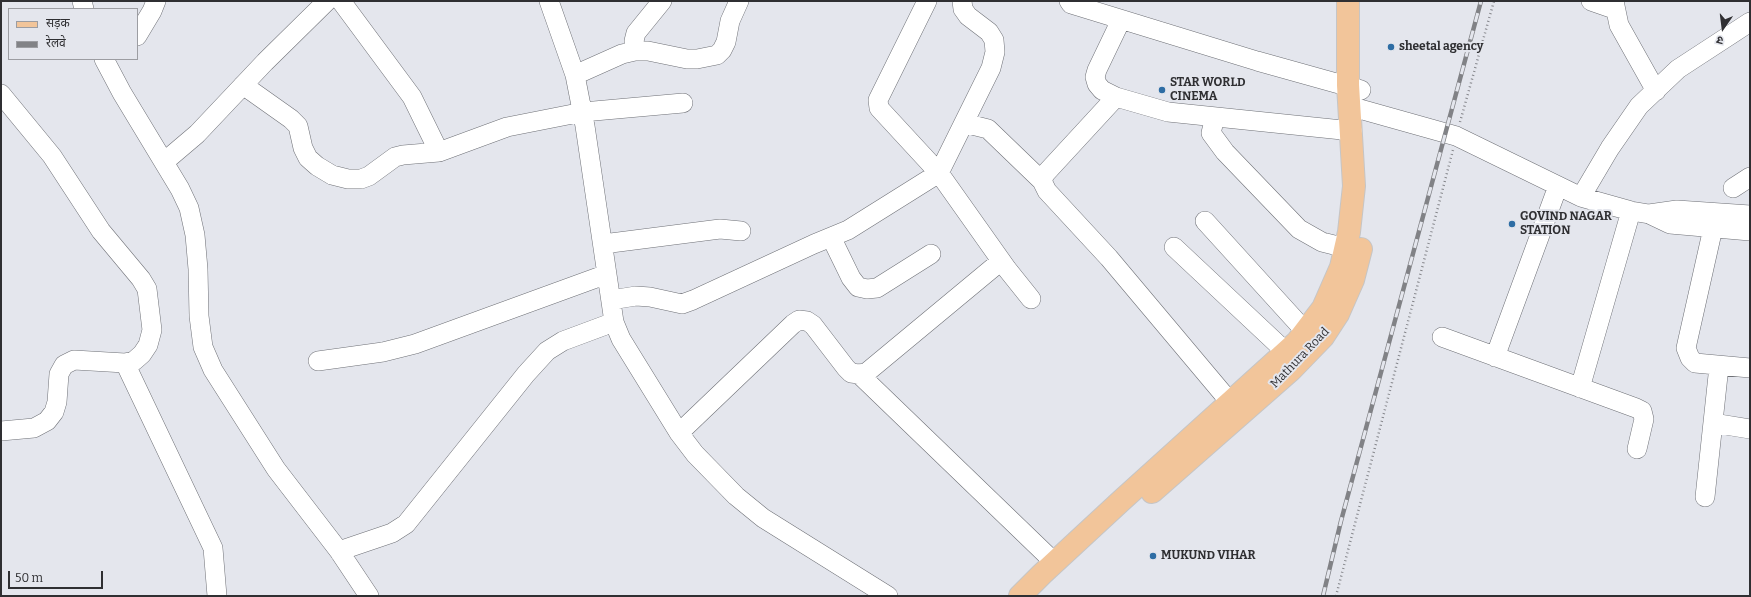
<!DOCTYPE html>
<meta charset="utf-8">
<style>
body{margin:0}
#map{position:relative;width:1751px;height:597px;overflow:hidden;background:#e4e6ed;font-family:Bitter,"Noto Sans Devanagari",serif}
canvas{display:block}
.frame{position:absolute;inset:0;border:2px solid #2f2f32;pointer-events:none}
.legend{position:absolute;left:8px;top:8px;width:130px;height:52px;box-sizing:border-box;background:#e4e6ed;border:1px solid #9c9da2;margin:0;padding:5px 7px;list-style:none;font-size:12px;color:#2f2f32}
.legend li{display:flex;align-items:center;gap:8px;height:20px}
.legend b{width:20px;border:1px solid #9c9da2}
.north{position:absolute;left:1703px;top:8px;width:40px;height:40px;-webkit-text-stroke:3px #e4e6ed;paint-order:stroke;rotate:194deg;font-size:11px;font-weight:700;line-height:16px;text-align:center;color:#2f2f32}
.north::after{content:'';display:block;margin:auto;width:14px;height:18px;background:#2f2f32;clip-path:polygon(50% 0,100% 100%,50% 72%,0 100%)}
.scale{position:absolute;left:8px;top:571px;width:95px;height:18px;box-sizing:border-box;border:2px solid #2f2f32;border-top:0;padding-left:5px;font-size:12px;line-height:14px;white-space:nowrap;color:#2f2f32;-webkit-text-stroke:3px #e4e6ed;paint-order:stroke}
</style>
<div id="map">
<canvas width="1751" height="597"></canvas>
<div class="frame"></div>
<ul class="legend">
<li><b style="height:5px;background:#f2c59a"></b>सड़क</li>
<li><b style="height:5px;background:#818286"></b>रेलवे</li>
</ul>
<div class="north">उ</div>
<div class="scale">50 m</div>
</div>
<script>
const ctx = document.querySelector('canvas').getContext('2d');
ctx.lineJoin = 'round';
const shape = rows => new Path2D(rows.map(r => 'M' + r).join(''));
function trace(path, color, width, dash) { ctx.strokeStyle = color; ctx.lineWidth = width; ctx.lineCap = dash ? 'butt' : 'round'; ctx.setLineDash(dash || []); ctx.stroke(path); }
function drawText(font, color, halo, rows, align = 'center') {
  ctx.font = font + ' Bitter,serif'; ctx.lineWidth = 4; ctx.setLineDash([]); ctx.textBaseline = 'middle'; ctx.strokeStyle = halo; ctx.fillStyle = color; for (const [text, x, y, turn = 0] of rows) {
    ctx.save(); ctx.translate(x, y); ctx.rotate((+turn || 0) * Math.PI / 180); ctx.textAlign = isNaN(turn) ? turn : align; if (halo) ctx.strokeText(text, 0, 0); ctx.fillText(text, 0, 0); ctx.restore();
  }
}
const path = shape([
 [1460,122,1494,1],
 [1336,596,1453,150]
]);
const minor = shape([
 [82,1,84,9],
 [341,1,412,97,439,152],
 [549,1,575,75,585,126,614,322,621,339,679,433,695,454,736,496,763,518,888,596],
 [927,1,878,100,879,108,939,173,991,68,995,52,994,40,989,32,968,16,963,9,962,1],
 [1069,1,1071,4,1257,61,1361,90],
 [1591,1,1614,9],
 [1614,1,1619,25,1656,91],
 [1121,20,1097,70,1095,77,1097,84,1102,90,1116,97,1168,112,1352,131],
 [137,36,152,11,156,1],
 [635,51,634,41,636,33,662,1],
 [104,59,122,93,180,189,189,208,195,235,198,269,199,316,203,347,213,370,276,469,339,551,369,596],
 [575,75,622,54,635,51,648,51,687,59,697,59,717,55,722,50,726,42,730,21,739,1],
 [243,85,291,119,298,126,303,148,308,158,317,166,332,175,348,179,361,179,369,176,395,157,403,155,439,152,507,127,583,112,683,103],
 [1,94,52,156,101,231,141,279,147,289,152,330,148,345,142,354,134,361,125,363,74,360,64,365,59,374,57,402,54,412,47,421,34,428,1,431],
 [1116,97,1045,174,1042,181,1047,191,1109,258,1230,402],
 [1349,106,1456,136,1581,197,1631,211,1649,214,1670,224,1750,231],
 [1215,117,1211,133,1225,152,1299,229,1322,242,1346,248],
 [964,123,988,129,1042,181],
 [164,162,197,134,265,62,327,1],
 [1733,188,1750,177],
 [1581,197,1610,148,1639,106,1678,69,1750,22],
 [1649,214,1677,210,1750,215],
 [1205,221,1305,331],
 [1713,228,1686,348,1690,358,1695,363,1750,368],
 [831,237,851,278,858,287,867,289,877,288,931,254],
 [603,244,720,229,741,231],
 [1174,247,1286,352],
 [611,300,636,296,650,297,682,304,693,300,814,244,848,230,939,173,1007,269,1031,299],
 [1442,337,1636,408,1642,411,1644,419,1637,449],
 [1495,357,1558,186],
 [318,361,383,352,415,344,607,274],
 [125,363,213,548,217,596],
 [859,374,1054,562],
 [1580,388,1631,211],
 [1713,423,1750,429],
 [679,433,793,324,799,320,807,321,813,325,846,368,851,373,859,374,866,373,1001,261],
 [1705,497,1719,366],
 [339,551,392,533,406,524,526,374,547,351,563,341,614,322]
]);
const major = shape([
 [1152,492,1291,370,1323,337,1338,314,1353,280,1361,249],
 [1020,596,1042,574,1122,500,1297,342,1323,308,1341,267,1349,232,1354,186,1348,85,1348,1]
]);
const rail = shape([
 [1323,596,1341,521,1481,1]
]);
const markers = [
 [1391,47,4,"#2e6da4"],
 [1162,90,4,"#2e6da4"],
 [1512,224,4,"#2e6da4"],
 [1153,556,4,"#2e6da4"]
];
const poiNames = [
 ["sheetal agency",1399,47],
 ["STAR WORLD",1170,83],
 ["CINEMA",1170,97],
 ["GOVIND NAGAR",1520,217],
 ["STATION",1520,231],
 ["MUKUND VIHAR",1161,556]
];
const streetNames = [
 ["Mathura Road",1300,358,-46]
];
trace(minor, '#6e7076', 20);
trace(major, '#c5c5c6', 24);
trace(path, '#86878c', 2.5, [1, 3]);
trace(minor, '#fff', 19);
trace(major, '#f2c59a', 22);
trace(rail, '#818286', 4.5);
trace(rail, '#e4e6ed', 3, [9]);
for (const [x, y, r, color] of markers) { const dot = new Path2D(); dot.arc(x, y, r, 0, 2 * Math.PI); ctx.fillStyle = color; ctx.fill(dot); trace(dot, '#e4e6ed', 1.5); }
drawText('bold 12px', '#2f2f32', '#e4e6ed', poiNames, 'left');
drawText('12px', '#2f2f32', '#e4e6ed', streetNames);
</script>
